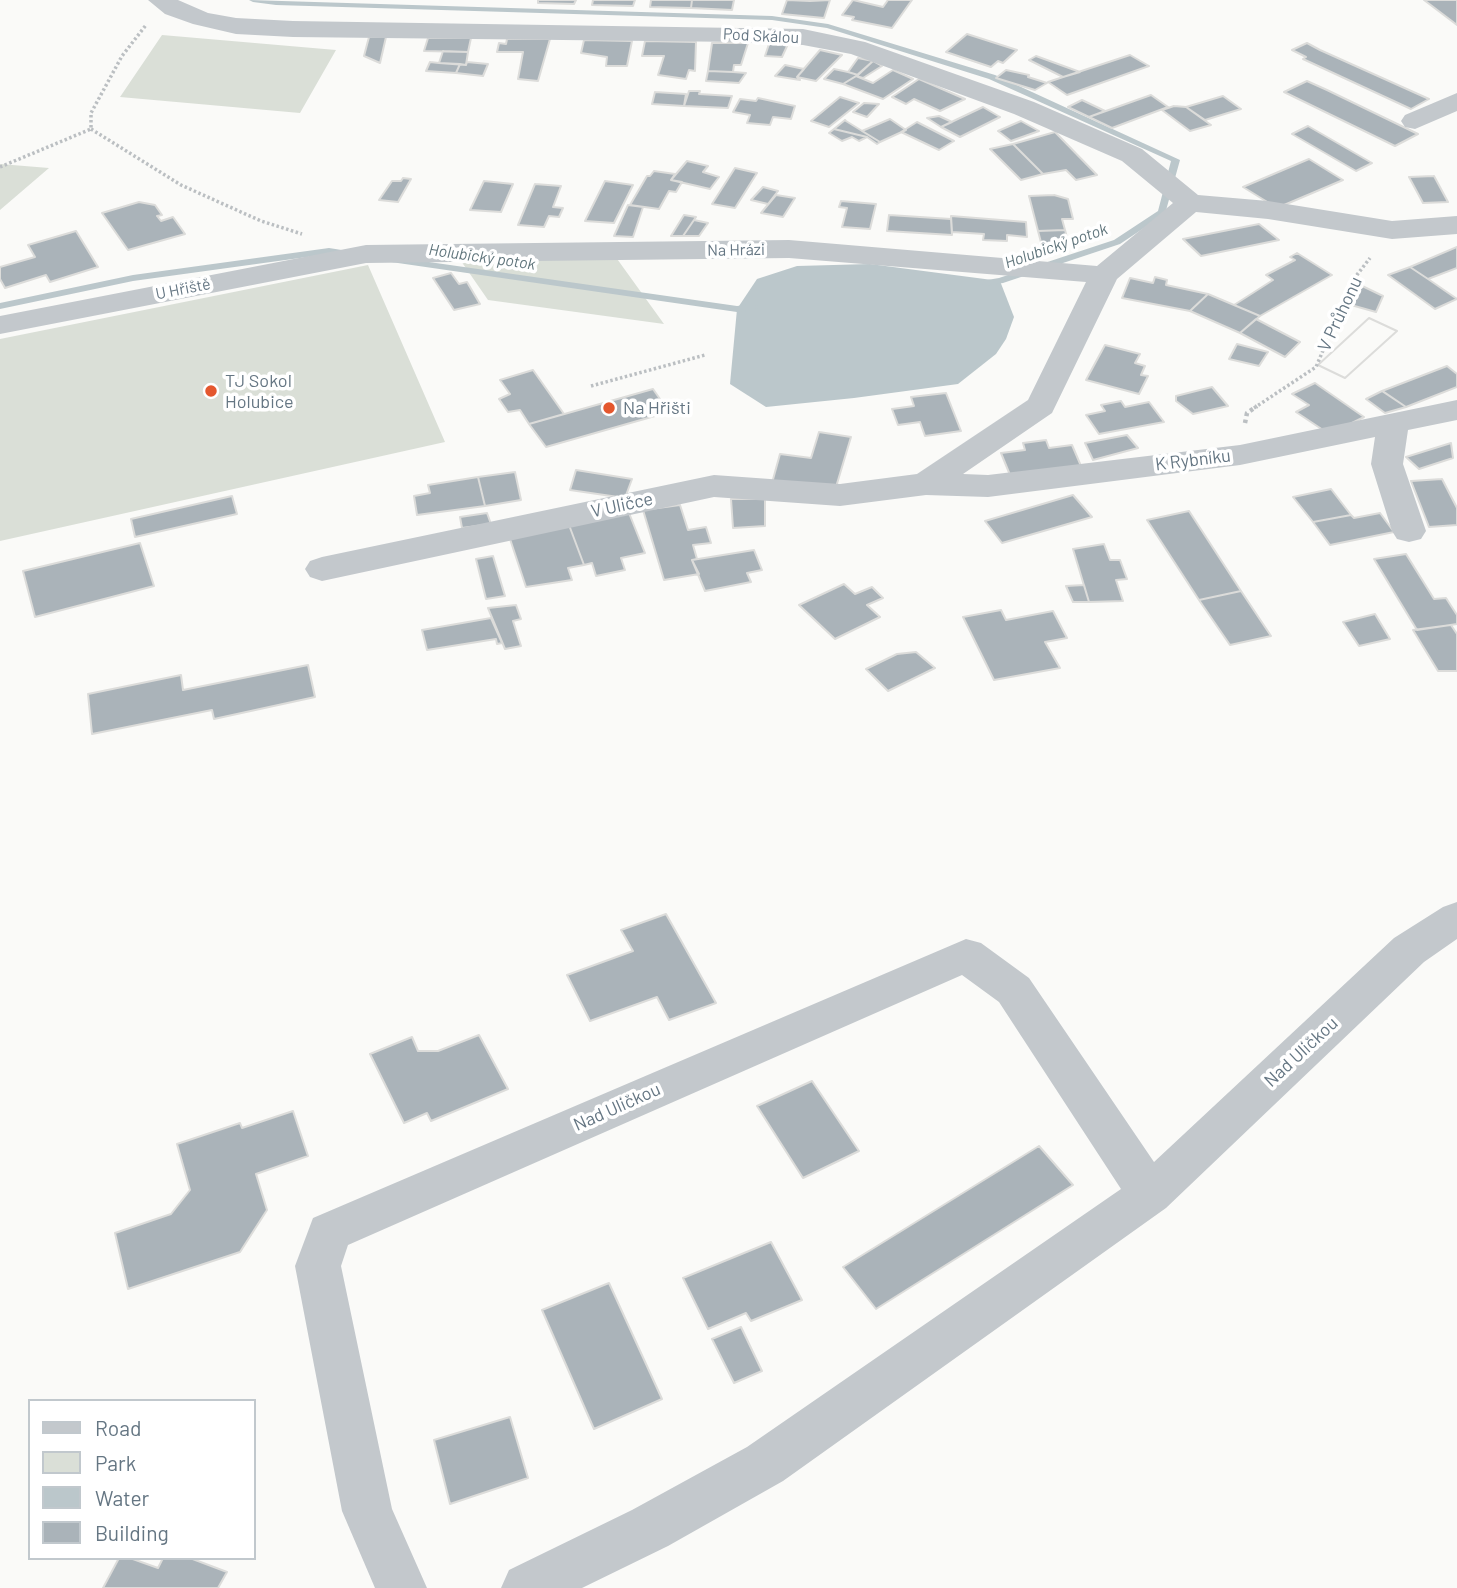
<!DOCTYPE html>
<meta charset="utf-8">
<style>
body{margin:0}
#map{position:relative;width:1457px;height:1588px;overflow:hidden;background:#fafaf8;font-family:Barlow,sans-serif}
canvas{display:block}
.legend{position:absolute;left:28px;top:1399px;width:228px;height:161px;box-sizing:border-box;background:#fff;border:2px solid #c1c8cd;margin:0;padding:9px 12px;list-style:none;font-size:21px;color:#657683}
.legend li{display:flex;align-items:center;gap:14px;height:35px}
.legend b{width:35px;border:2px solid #c1c8cd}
</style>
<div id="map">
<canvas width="1457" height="1588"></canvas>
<ul class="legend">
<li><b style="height:9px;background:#c3c8cc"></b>Road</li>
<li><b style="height:19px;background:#dadfd7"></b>Park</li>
<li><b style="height:19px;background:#bbc7cb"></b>Water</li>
<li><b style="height:19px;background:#aab3b9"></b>Building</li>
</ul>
</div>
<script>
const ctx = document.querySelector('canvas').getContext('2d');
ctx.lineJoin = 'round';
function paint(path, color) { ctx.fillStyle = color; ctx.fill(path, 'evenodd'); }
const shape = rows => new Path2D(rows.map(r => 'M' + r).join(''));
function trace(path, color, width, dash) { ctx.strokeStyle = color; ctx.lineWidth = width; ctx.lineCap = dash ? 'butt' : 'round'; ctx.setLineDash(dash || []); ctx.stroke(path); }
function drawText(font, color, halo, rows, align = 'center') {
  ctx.font = font + ' Barlow,sans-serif'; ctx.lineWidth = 7; ctx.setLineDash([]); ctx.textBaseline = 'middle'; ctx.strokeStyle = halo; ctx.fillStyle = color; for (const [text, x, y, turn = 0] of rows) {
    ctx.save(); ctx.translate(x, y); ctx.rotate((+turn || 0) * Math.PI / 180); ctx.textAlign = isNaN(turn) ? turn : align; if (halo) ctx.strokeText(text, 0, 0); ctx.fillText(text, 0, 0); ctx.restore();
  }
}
const green = shape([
 [162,35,336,50,300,113,120,97],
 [0,164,49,168,0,210],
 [615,256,664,324,488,300,461,261],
 [368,265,445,442,0,541,0,339]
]);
const water = shape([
 [870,264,1000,281,1014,317,1006,339,996,354,958,384,854,398,766,407,730,384,737,309,757,279,797,266]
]);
const stream = shape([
 [249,0,772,16,828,24,995,75,1180,160,1165,214,1120,244,1003,283,984,286,979,283,981,281,999,278,1114,240,1158,211,1171,161,989,79,827,28,772,20,276,5,253,2,249,0],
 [329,248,348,251,353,254,348,257,329,254,133,281,0,309,0,303,133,275,329,248],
 [394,257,737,306,754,304,759,307,754,310,737,312,391,262,391,258,394,257]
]);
const building = shape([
 [538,0,576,0,574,4,538,3,538,0],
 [593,0,635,0,633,6,592,5,593,0],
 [651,0,692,0,691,8,650,7,651,0],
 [692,0,734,0,732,10,691,8,692,0],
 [787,0,810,1,830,0,824,18,782,14,787,0],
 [853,0,883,7,888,0,912,0,892,28,852,20,854,17,842,15,853,0],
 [1424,0,1457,0,1457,25,1424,0],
 [967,34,1017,50,1003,63,998,61,991,67,946,52,967,34],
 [369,37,386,37,380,63,364,56,369,37],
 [428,38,471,38,468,52,424,51,428,38],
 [507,39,550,39,538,81,518,79,523,52,497,52,499,43,506,44,507,39],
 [584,40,632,41,627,66,606,66,607,57,581,53,584,40],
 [645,41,696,42,695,71,689,70,686,79,658,75,664,56,642,56,645,41],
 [712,43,748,43,741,65,734,65,733,72,708,71,712,43],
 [1307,43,1320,50,1429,99,1411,109,1303,59,1306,57,1292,50,1307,43],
 [769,44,788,44,782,57,765,56,769,44],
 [820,50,842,55,816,81,797,77,820,50],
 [443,51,468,52,466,65,439,63,443,51],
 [1130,55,1149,66,1067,95,1048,82,1130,55],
 [1036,56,1080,72,1063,77,1029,60,1036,56],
 [858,58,873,61,858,75,848,72,858,58],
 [873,61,882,66,863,78,856,76,873,61],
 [430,62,439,63,460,64,456,73,426,71,430,62],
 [467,62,488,64,483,76,456,73,460,64,466,65,467,62],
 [785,65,804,69,797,77,800,80,775,76,785,65],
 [834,69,848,72,858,75,843,84,824,79,834,69],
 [893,70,913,79,883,99,843,84,856,76,873,83,893,70],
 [1006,70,1029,75,1028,77,1047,83,1035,90,996,78,1006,70],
 [708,71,733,72,746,73,739,83,706,81,708,71],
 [919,79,965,99,940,111,914,99,906,104,892,97,919,79],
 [1307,81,1327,90,1418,134,1395,146,1284,92,1307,81],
 [689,91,700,91,699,94,732,96,728,108,684,106,689,91],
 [655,92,686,94,684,106,652,104,655,92],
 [1151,95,1168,107,1112,128,1089,117,1151,95],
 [1223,96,1241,109,1205,120,1186,107,1223,96],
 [840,97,859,103,829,127,811,121,840,97],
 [758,98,795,106,791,119,773,117,770,125,747,123,750,115,733,112,740,99,756,101,758,98],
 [1082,100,1105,111,1089,117,1068,107,1082,100],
 [864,103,879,104,867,117,853,112,864,103],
 [1174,106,1186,107,1211,125,1190,131,1162,110,1174,106],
 [983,107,1000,117,960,137,941,127,983,107],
 [939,116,952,122,941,127,927,118,939,116],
 [890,119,906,130,880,142,862,131,890,119],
 [845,120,846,121,880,142,877,144,867,137,834,129,845,120],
 [1021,121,1039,131,1011,141,998,131,1021,121],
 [917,122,954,141,939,150,901,132,917,122],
 [1308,126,1372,163,1356,171,1292,134,1308,126],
 [834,129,867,137,859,141,852,137,842,141,829,133,834,129],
 [1055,132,1097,175,1076,180,1066,170,1043,174,1013,144,1055,132],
 [1013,144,1043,174,1021,180,990,149,1013,144],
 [1309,159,1343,180,1277,208,1243,187,1309,159],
 [687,161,708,166,703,172,719,177,710,189,671,180,687,161],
 [735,168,757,173,735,208,712,204,735,168],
 [654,171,675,174,671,180,682,182,676,192,669,191,659,209,630,205,647,176,650,176,654,171],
 [1434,176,1448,202,1423,203,1409,177,1434,176],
 [403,178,411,179,398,202,379,200,392,181,401,181,403,178],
 [484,181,513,184,501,212,470,210,484,181],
 [605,181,633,185,614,223,585,221,605,181],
 [535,184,561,186,553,207,563,208,559,217,549,216,544,227,518,225,535,184],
 [763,187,778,191,768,204,751,200,763,187],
 [776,195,795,198,783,217,761,213,776,195],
 [1054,195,1068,199,1073,219,1062,219,1065,230,1038,231,1029,196,1054,195],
 [841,201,876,204,870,229,842,227,847,208,839,207,841,201],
 [139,202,155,205,162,215,157,216,161,221,173,217,185,234,128,250,102,213,139,202],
 [628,205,643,207,633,237,614,236,628,205],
 [684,215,696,217,683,236,671,236,684,215],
 [889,215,951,219,952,235,887,231,889,215],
 [951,216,1026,222,1027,237,1007,235,1007,241,983,240,984,234,952,232,951,216],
 [694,220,708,223,699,236,683,236,694,220],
 [1259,224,1279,240,1201,256,1183,239,1259,224],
 [1065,230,1069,245,1042,246,1038,231,1065,230],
 [76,231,98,267,50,282,46,275,5,288,0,279,0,267,35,257,28,245,76,231],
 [1457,247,1457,268,1428,279,1410,267,1457,247],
 [1297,253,1332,275,1260,316,1234,305,1273,280,1266,275,1295,260,1290,257,1297,253],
 [1410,267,1428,279,1457,299,1435,309,1388,275,1410,267],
 [451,273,459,284,467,282,480,304,454,310,433,278,451,273],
 [1155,277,1167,280,1166,285,1208,294,1190,311,1122,298,1130,278,1153,283,1155,277],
 [1356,283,1383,296,1376,312,1351,305,1356,283],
 [1208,294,1260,316,1240,333,1190,311,1208,294],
 [1369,318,1397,331,1345,378,1318,365,1369,318],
 [1369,318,1397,331,1345,378,1318,365,1369,318],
 [1256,319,1300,342,1285,357,1240,333,1256,319],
 [1237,344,1268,352,1259,366,1229,359,1237,344],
 [1105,345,1140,354,1135,363,1145,366,1141,375,1148,376,1139,394,1086,380,1105,345],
 [1447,366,1457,374,1457,387,1406,407,1382,391,1447,366],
 [533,370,564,414,529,424,520,410,508,412,499,399,510,394,500,380,533,370],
 [1315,383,1364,417,1342,428,1323,430,1296,412,1309,405,1292,394,1315,383],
 [1212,387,1228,406,1193,414,1176,401,1176,396,1212,387],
 [653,389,669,412,546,447,529,424,653,389],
 [1382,391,1384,392,1406,407,1385,413,1366,399,1382,391],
 [946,393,961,431,925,436,920,422,898,425,892,409,914,406,911,397,946,393],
 [1121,401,1125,407,1149,402,1164,422,1099,434,1086,415,1105,411,1101,405,1121,401],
 [819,432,851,437,836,487,772,483,780,454,811,458,819,432],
 [1127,435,1138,448,1093,460,1085,443,1127,435],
 [1046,440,1049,448,1072,445,1081,466,1010,475,1001,453,1025,450,1023,443,1046,440],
 [1451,443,1453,458,1419,469,1406,457,1451,443],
 [576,470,632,479,625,498,570,490,576,470],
 [515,472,521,500,485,506,478,477,515,472],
 [478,477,485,506,417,515,414,496,430,493,428,485,478,477],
 [1442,479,1457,508,1457,525,1429,527,1411,481,1442,479],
 [1331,489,1351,515,1313,522,1293,497,1331,489],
 [1073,495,1092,517,1002,543,985,521,1073,495],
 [232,496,237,514,135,537,131,519,232,496],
 [731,499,765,499,765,526,733,528,731,499],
 [680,505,688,530,706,527,711,543,693,545,697,559,692,560,699,574,664,580,643,510,680,505],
 [1189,511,1241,591,1199,600,1147,520,1189,511],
 [487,513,491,524,462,528,460,517,487,513],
 [629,513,645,553,621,558,625,570,596,576,592,563,584,565,569,525,629,513],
 [1380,513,1394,532,1330,545,1313,522,1351,515,1354,518,1380,513],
 [569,525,584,565,568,568,572,580,526,587,509,536,569,525],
 [140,543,154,586,35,617,23,571,140,543],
 [1104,544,1110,560,1120,560,1127,579,1116,580,1123,601,1089,602,1073,549,1104,544],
 [754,550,762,570,747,573,751,582,705,591,692,560,754,550],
 [1406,554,1434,599,1446,598,1457,615,1457,624,1417,630,1374,559,1406,554],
 [493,556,505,596,486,599,476,559,493,556],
 [844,584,855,594,872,587,883,598,867,605,880,617,835,639,799,605,844,584],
 [1084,585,1089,602,1073,602,1066,586,1084,585],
 [1241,591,1271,636,1230,645,1199,600,1241,591],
 [516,605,521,619,513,621,521,646,505,649,488,608,516,605],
 [1001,610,1006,620,1053,611,1067,638,1045,642,1060,668,994,680,963,617,1001,610],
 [1375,614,1390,639,1359,646,1343,622,1375,614],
 [491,618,502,643,497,644,496,639,427,650,422,630,491,618],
 [1451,625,1457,634,1457,671,1438,671,1413,630,1451,625],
 [916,652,935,668,888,691,866,669,897,654,916,652],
 [308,665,315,697,214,719,212,710,92,734,88,694,181,675,183,690,308,665],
 [666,914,716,1003,669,1020,657,997,590,1021,567,975,633,951,621,930,666,914],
 [479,1035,508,1089,431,1121,427,1113,404,1123,370,1054,412,1037,418,1051,438,1051,479,1035],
 [812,1081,859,1151,803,1178,757,1106,812,1081],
 [293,1111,308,1156,256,1174,267,1210,240,1252,128,1289,115,1233,171,1214,190,1190,177,1144,240,1123,242,1128,293,1111],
 [1039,1146,1073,1185,876,1309,843,1267,1039,1146],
 [771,1242,802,1300,751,1321,746,1313,708,1329,683,1278,771,1242],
 [609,1283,662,1399,594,1429,542,1310,609,1283],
 [741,1327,762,1371,734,1383,712,1339,741,1327],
 [510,1417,528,1478,450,1504,434,1440,510,1417],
 [119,1558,130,1558,158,1568,163,1558,190,1558,227,1572,218,1588,103,1588,119,1558]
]);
const pathFar1 = shape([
 [91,129,181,185,261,221,302,234],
 [0,167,91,129,91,113,122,56,146,25],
 [591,386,705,355],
 [1254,408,1316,367,1353,280,1370,258]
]);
const path = shape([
 [1245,423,1247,413,1257,406]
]);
const street = shape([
 [148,0,178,0,208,13,236,18,293,21,803,29,865,42,1034,102,1142,149,1198,195,1268,201,1392,221,1457,216,1457,234,1392,239,1268,219,1196,212,1117,279,1052,413,963,474,988,475,1240,445,1457,400,1457,420,1408,430,1403,464,1426,531,1421,539,1409,542,1397,539,1392,531,1371,464,1375,437,1240,465,988,497,926,495,840,506,714,497,322,581,310,577,305,569,310,561,322,557,714,475,840,484,917,474,1028,400,1086,282,789,258,366,263,0,334,0,316,366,245,789,240,1097,266,1173,203,1122,161,1014,114,851,54,803,45,742,42,293,37,236,34,193,24,165,14,148,0],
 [1457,93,1457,111,1415,129,1405,127,1401,121,1405,115,1457,93],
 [1457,902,1457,939,1424,962,1166,1208,783,1481,668,1546,582,1588,501,1588,509,1570,632,1510,747,1447,1121,1189,999,1002,962,975,348,1245,341,1266,392,1509,427,1588,375,1588,342,1511,295,1266,313,1218,966,939,981,943,1029,978,1154,1162,1394,938,1443,907,1457,902]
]);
const markers = [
 [211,391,7,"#e4572e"],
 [609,408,7,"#e4572e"]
];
const farStreetnames = [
 ["Pod Skálou",761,36,3],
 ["Na Hrázi",736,250,-1],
 ["U Hřiště",183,289,-11]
];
const farWaternames = [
 ["Holubický potok",1056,246,-19],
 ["Holubický potok",482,257,8]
];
const streetNames = [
 ["V Průhonu",1340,314,-65],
 ["K Rybníku",1193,460,-7],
 ["V Uličce",622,505,-12],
 ["Nad Uličkou",1301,1052,-43],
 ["Nad Uličkou",617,1107,-24]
];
const poiNames = [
 ["TJ Sokol",225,381],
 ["Holubice",225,402],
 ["Na Hřišti",623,408]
];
paint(green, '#dadfd7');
paint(water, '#bbc7cb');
paint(stream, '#bbc7cb');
paint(building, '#aab3b9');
trace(building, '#dcdcda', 2);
trace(pathFar1, '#bbbfc2', 3.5, [2.5, 2.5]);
trace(path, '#bbbfc2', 4.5, [3.5, 3.5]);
paint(street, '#c3c8cc');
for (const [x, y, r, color] of markers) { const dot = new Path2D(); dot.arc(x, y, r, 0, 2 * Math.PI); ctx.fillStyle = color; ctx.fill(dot); trace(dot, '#fff', 2.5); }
drawText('16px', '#657683', '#fff', farStreetnames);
drawText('italic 16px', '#60757c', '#fff', farWaternames);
drawText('18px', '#657683', '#fff', streetNames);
drawText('18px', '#657683', '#fff', poiNames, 'left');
</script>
